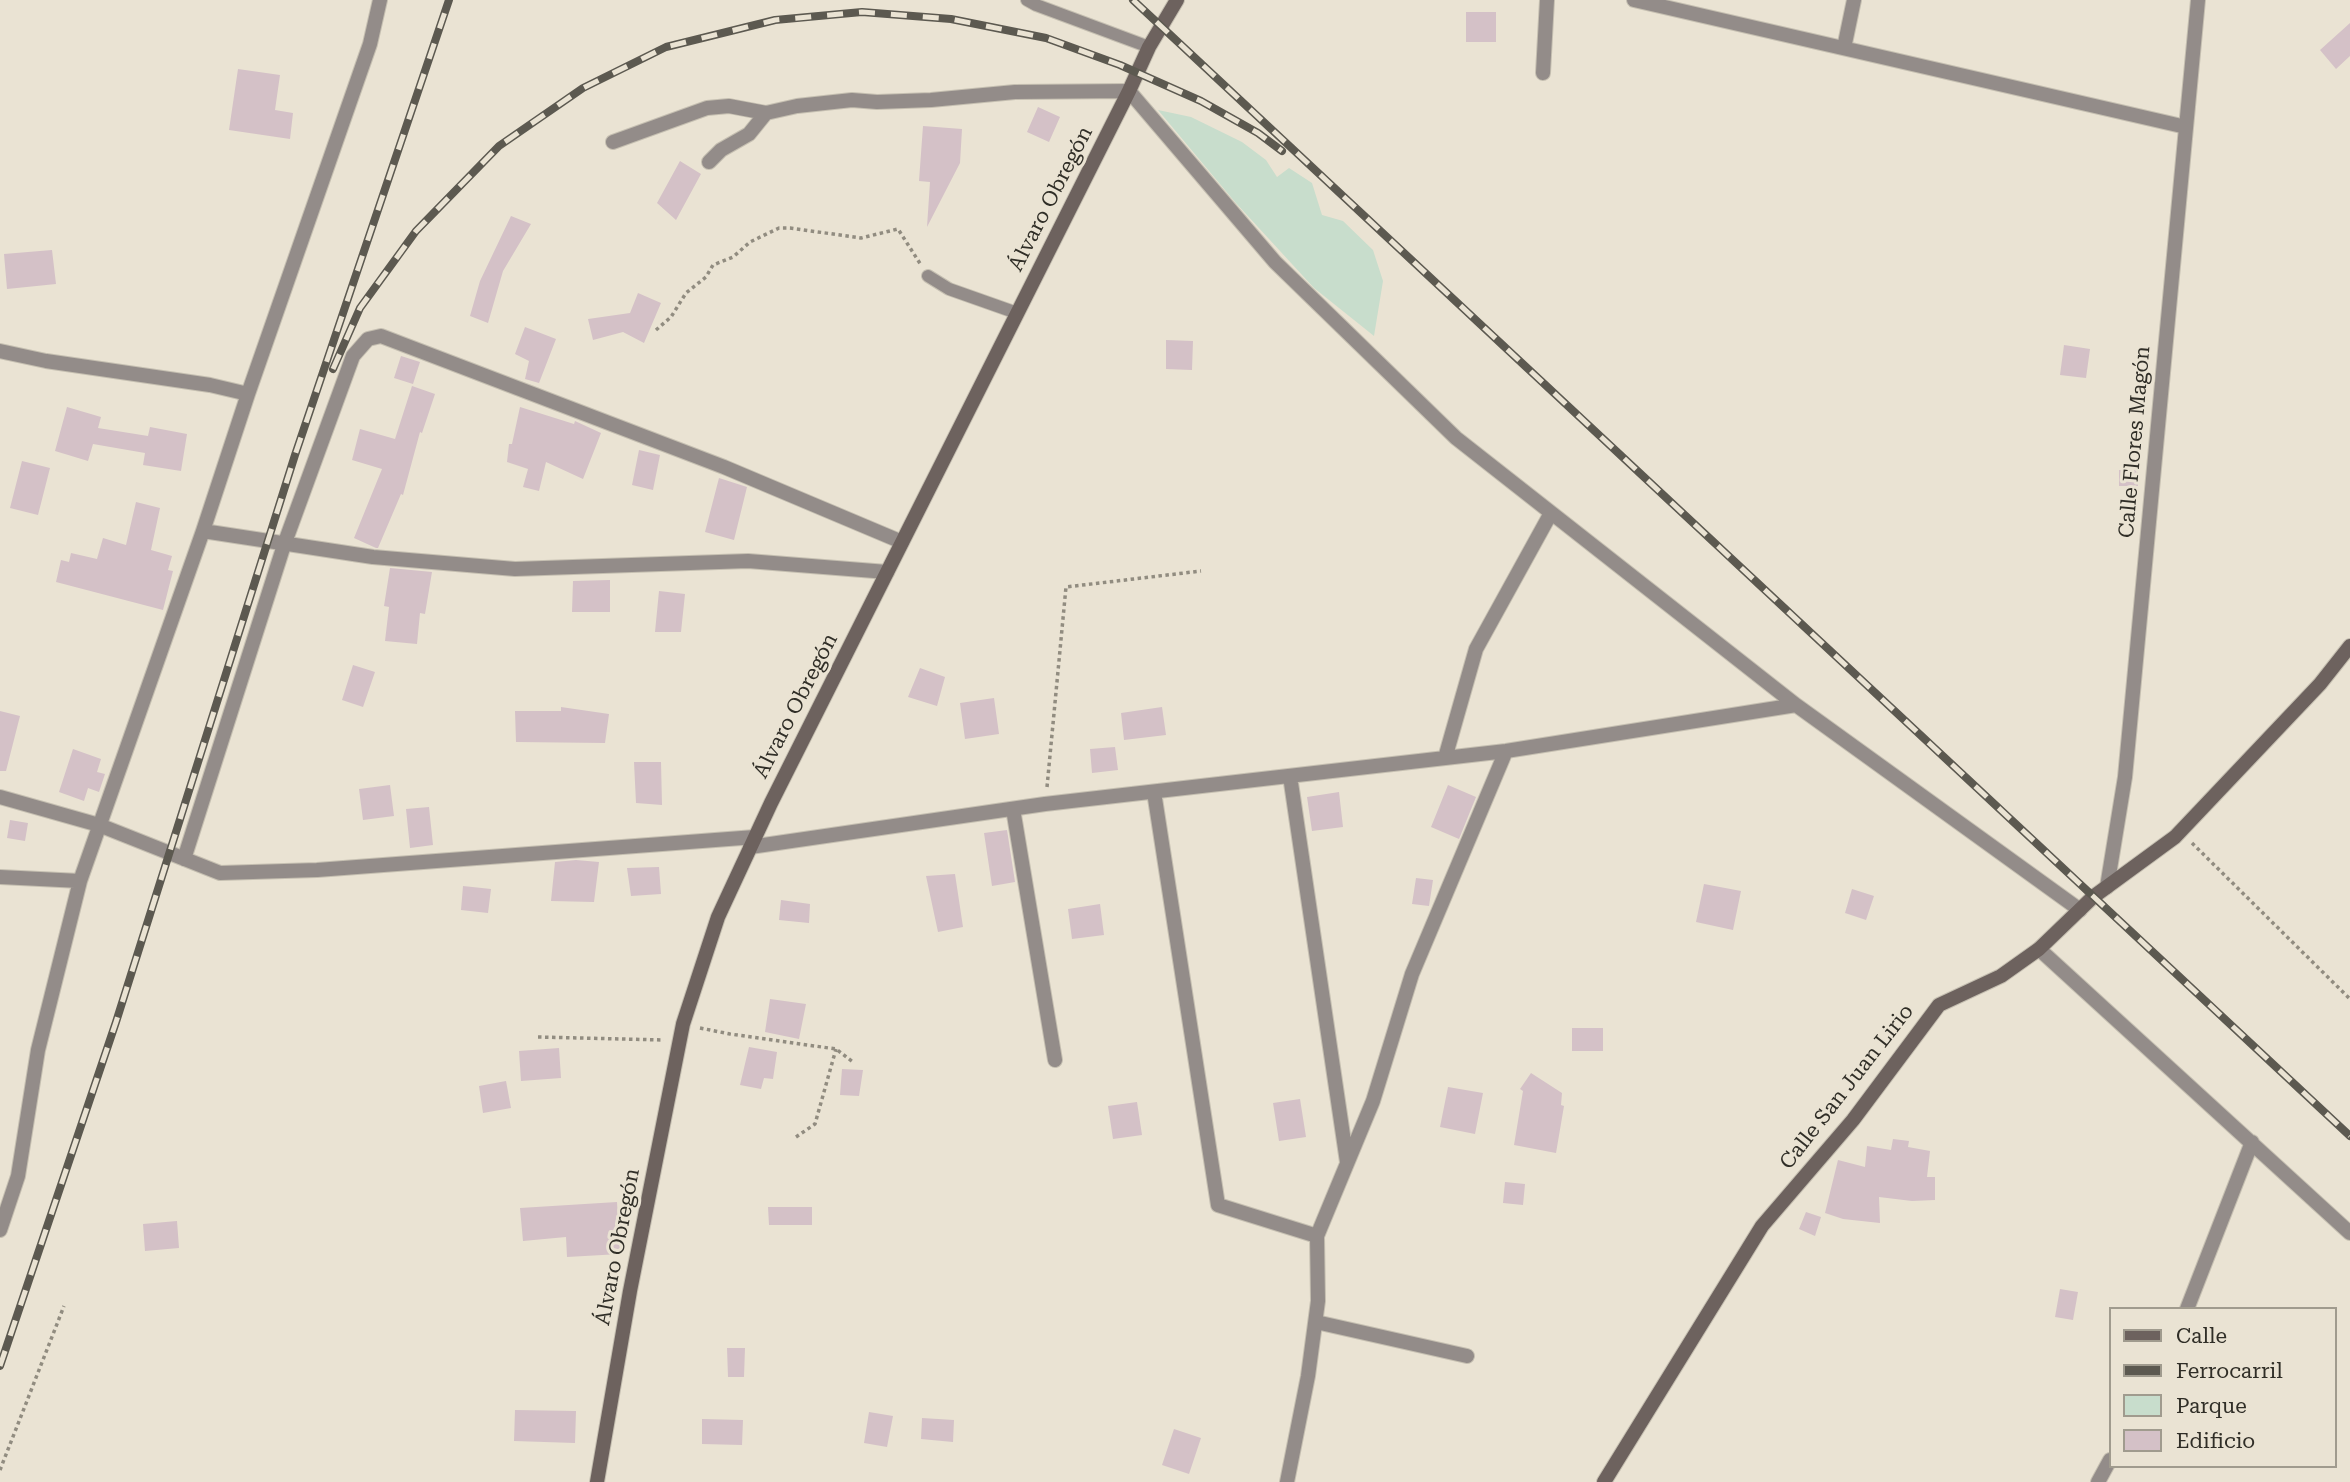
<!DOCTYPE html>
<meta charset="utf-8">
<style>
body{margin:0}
#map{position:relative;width:2350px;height:1482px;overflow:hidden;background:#eae3d3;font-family:"Roboto Serif",serif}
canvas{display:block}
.legend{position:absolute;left:2109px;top:1307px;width:228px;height:161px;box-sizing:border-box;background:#eae3d3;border:2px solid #a09b8e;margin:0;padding:9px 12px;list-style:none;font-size:21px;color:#302e27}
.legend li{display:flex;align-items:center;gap:14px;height:35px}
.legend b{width:35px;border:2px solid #a09b8e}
</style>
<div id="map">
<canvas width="2350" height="1482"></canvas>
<ul class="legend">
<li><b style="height:9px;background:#6d625e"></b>Calle</li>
<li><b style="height:9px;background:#5c5950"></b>Ferrocarril</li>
<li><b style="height:19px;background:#c8ddcc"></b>Parque</li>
<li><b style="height:19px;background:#d4c1c7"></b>Edificio</li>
</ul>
</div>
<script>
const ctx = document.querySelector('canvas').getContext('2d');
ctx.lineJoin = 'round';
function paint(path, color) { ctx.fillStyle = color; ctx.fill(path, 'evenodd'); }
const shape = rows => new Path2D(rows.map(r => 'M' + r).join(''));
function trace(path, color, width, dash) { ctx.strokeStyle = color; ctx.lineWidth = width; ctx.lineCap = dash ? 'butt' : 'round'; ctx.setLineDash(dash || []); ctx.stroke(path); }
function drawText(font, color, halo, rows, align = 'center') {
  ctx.font = font + ' "Roboto Serif",serif'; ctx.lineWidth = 6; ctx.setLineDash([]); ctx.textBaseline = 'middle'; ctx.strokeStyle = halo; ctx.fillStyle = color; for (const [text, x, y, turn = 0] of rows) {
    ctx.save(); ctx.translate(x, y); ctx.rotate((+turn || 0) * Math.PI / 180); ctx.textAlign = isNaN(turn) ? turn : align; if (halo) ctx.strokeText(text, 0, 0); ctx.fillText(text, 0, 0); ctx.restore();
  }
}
const green = shape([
 [1158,110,1191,117,1242,142,1266,160,1277,177,1289,168,1312,183,1322,215,1343,221,1373,250,1383,281,1374,336,1314,288,1235,202]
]);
const building = shape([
 [1466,12,1496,12,1496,42,1466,42],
 [2350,23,2350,56,2336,69,2320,50],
 [238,69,280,75,275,110,293,113,290,139,229,130],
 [1038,107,1060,117,1049,142,1027,132],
 [923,126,962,129,960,163,927,227,930,182,919,181],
 [680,161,701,174,676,220,657,203],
 [511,216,531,224,503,271,488,323,470,316,480,281],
 [52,250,56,284,7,289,4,254],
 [638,293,661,303,644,343,623,332,593,340,588,319,630,313],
 [525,327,556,339,539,383,525,379,529,361,515,354],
 [1166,340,1193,341,1192,370,1166,369],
 [2064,345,2090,349,2086,378,2060,375],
 [401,356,420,362,413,384,394,378],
 [412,386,435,394,422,433,420,432,403,495,401,494,378,548,376,548,354,538,382,469,352,460,360,429,395,439],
 [67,407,101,417,98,428,148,436,150,427,187,434,181,471,143,465,145,453,93,444,88,461,55,451],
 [520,407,574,424,575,421,601,433,583,479,546,462,539,491,523,487,528,469,507,462,509,444,512,444],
 [639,450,660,455,653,490,632,485],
 [22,461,50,468,38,515,10,508],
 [2119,470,2138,470,2138,486,2119,486],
 [719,478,747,487,734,540,705,532],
 [136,502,160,508,151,550,172,556,168,570,173,571,163,610,56,582,61,560,69,562,71,553,97,559,103,538,126,545],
 [390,568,432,572,425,614,420,613,417,644,385,641,389,607,384,606],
 [610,580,610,612,572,612,573,581],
 [659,591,685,594,681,632,655,632],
 [353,665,375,672,363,707,342,700],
 [920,668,945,677,937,706,908,697],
 [994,698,999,734,965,739,960,703],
 [561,707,609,714,605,743,516,742,515,711,561,711],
 [1162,707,1166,735,1124,740,1121,713],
 [0,711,20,716,6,771,0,771],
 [1115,747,1118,770,1092,773,1090,749],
 [73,749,101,759,97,772,105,774,99,792,88,788,84,801,59,792],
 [634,762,661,762,662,805,636,803],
 [390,785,394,816,363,820,359,789],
 [1448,785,1476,797,1459,839,1431,827],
 [1339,792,1343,827,1312,831,1307,797],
 [429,807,433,845,410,848,406,809],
 [10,820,28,823,25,841,7,838],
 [1007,830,1015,882,992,886,984,833],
 [576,860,599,862,594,902,551,901,555,862],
 [659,867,661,894,631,896,627,868],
 [955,874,963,927,938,932,926,876],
 [1416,878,1433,880,1429,906,1412,904],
 [1704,884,1741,891,1733,930,1696,922],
 [463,886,491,889,488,913,461,910],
 [1852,889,1874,896,1866,920,1845,913],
 [781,900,810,904,809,923,779,920],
 [1100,904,1104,935,1072,939,1068,909],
 [770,999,806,1004,799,1039,765,1032],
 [1572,1028,1603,1028,1603,1051,1572,1051],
 [749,1047,777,1052,773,1079,764,1078,761,1089,740,1085],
 [559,1048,561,1078,521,1081,519,1051],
 [842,1069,863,1070,859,1096,840,1095],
 [1531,1073,1562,1093,1561,1105,1564,1106,1556,1153,1514,1145,1523,1091,1520,1089],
 [506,1081,511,1108,483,1113,479,1086],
 [1448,1087,1483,1093,1475,1134,1440,1127],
 [1300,1099,1306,1137,1279,1141,1273,1103],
 [1137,1102,1142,1135,1113,1139,1108,1106],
 [1893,1139,1909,1141,1908,1147,1930,1151,1927,1177,1935,1177,1935,1200,1912,1201,1879,1197,1880,1223,1843,1219,1825,1213,1838,1160,1865,1167,1867,1146,1891,1150],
 [1505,1182,1525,1184,1523,1205,1503,1203],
 [617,1202,620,1254,567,1257,566,1237,523,1241,520,1208],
 [768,1207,812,1207,812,1225,769,1225],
 [1806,1212,1821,1217,1815,1236,1799,1229],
 [177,1221,179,1248,145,1251,143,1224],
 [2060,1289,2078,1292,2073,1320,2055,1317],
 [727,1348,745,1348,744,1377,728,1377],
 [515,1410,576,1411,575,1443,514,1441],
 [869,1412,893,1416,887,1447,864,1443],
 [922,1418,954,1420,953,1442,921,1439],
 [702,1419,743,1420,742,1445,702,1444],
 [1174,1429,1201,1438,1189,1474,1162,1465]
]);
const path = shape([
 [656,330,671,317,686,293,706,277,713,265,733,257,750,242,779,228,790,228,861,238,898,229,921,265],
 [1047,787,1066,587,1201,571],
 [2192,843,2350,999],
 [700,1028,730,1034,836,1049,853,1062],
 [538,1037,664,1040],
 [796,1137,815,1124,836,1049],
 [0,1470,64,1306]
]);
const lane = shape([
 [1027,0,1036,5,1149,47],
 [928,276,949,289,1017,313]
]);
const street = shape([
 [1634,0,2186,127],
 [1844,48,1854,0],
 [1543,73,1547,0],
 [613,142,707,108,729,106,766,113],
 [709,162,721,150,749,134,766,113,797,106,852,100,877,102,931,100,1015,92,1129,91,1275,262,1456,438,1796,705,2080,910],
 [0,351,46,361,210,385,248,394],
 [203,531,373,557,515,569,748,561,887,572],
 [1445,758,1476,649,1551,513],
 [1290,776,1347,1162],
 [1154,792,1218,1205,1317,1236],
 [0,797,99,825,220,873,317,870,755,837],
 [1013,809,1055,1060],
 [750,847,1045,804,1506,751,1796,705],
 [184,859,284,545,353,356,368,339,381,336,724,467,902,542],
 [0,877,80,881],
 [2107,887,2125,777,2198,0],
 [2039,949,2350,1233],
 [0,1230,18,1176,38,1050,80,881,203,531,248,394,370,44,380,0],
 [2187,1309,2252,1142],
 [1316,1322,1467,1356],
 [1287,1482,1308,1376,1318,1301,1317,1236,1373,1101,1412,974,1506,751],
 [2098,1482,2110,1460]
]);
const secondary = shape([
 [597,1482,630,1291,683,1024,718,917,771,803,1129,91,1149,47,1177,0],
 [1604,1482,1762,1226,1853,1120,1939,1005,2001,976,2039,949,2093,897,2175,837,2320,684,2350,646]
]);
const rail = shape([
 [1133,0,2350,1136],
 [333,369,360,308,416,231,499,146,583,88,666,47,775,20,862,12,951,19,1046,38,1120,65,1201,101,1258,133,1282,151],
 [0,1366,116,1022,295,455,449,0]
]);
const streetNames = [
 ["Álvaro Obregón",1051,199,-63],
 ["Calle Flores Magón",2135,442,-85],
 ["Álvaro Obregón",796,706,-63],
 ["Calle San Juan Lirio",1847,1087,-52],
 ["Álvaro Obregón",618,1247,-79]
];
paint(green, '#c8ddcc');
paint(building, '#d4c1c7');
trace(lane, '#c5bfb1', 14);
trace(street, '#c5bfb1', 16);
trace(secondary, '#c5bfb1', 16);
trace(path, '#918c80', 3.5, [3.5, 3.5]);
trace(lane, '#938c89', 12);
trace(street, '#938c89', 14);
trace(secondary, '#6d625e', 14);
trace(rail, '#5c5950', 8);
trace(rail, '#eae3d3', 5, [16]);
drawText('21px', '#302e27', '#eae3d3', streetNames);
</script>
